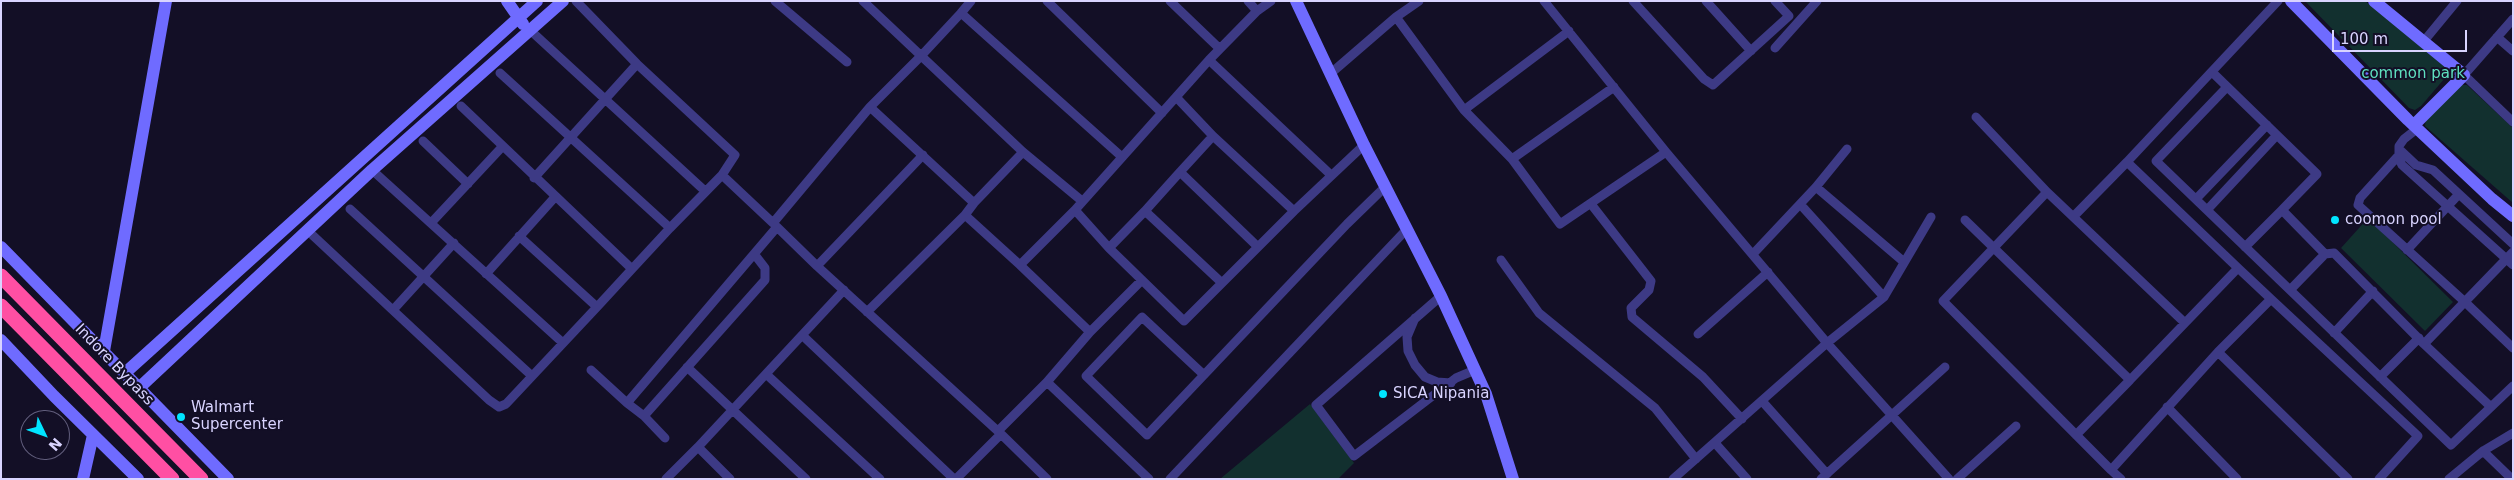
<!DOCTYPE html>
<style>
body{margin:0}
#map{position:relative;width:2514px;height:480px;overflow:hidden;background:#130f26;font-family:"DejaVu Sans",sans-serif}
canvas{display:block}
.frame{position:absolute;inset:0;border:2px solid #d9d4ff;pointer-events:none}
.north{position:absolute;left:20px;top:410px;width:50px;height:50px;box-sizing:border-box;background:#130f26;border:1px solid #625e7d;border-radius:50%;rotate:132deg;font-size:14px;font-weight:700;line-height:20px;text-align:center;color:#d9d4ff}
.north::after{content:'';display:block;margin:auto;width:18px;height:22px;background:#00e5ff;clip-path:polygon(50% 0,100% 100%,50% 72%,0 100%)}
.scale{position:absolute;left:2332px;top:30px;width:135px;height:22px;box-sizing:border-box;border:2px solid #d9d4ff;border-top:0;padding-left:6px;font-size:15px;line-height:18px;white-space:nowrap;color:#d9d4ff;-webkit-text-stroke:4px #130f26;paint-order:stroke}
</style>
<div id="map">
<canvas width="2514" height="480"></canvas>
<div class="frame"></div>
<div class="north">N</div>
<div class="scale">100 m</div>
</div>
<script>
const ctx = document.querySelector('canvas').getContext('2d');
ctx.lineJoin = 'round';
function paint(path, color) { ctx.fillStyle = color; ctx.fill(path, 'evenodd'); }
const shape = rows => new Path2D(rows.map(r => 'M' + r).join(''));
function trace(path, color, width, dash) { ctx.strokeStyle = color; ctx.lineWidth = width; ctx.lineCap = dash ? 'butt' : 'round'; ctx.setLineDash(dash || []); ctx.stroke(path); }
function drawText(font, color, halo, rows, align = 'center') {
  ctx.font = font + ' "DejaVu Sans",sans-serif'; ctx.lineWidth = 4; ctx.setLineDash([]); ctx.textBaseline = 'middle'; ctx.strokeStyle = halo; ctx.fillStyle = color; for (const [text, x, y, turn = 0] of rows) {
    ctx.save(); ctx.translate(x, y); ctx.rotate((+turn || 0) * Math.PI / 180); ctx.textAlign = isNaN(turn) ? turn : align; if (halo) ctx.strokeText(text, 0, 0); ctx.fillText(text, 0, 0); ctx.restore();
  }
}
const green = shape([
 [2305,1,2365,1,2443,63,2446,73,2445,78,2421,106,2415,110,2409,108],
 [2459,85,2467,85,2513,128,2513,203,2425,126,2426,118],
 [2368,218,2453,302,2425,331,2341,248],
 [1310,404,1354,463,1338,479,1220,479]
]);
const street = shape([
 [775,1,847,62],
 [863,1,1023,152,1082,201],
 [971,1,961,13,1122,157],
 [1047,1,1162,113],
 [1170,1,1220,49],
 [1544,1,1666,152,1827,343,1949,479],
 [1633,1,1704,79,1713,85,1789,16,1775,1],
 [1706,1,1751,51],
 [1257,11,1271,1],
 [1396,17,1464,110,1512,159,1560,224,1666,152],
 [2513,19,2464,75,2513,122],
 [531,31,705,191],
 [2497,37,2513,51],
 [2424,41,2457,1],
 [1775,48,1817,1],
 [1209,60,1257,11,1248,1],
 [2212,72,2317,174,2282,210,2325,254,2334,253,2424,344,2513,252],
 [500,73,670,228,722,175,735,155,637,64,576,1],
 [1330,74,1396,17,1419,1],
 [2227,87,2156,161,2451,445,2513,386],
 [1176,97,1209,60,1331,175],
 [461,106,632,269,670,228],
 [870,107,921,56,961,13],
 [1464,110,1569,31],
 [1976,117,2047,192],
 [2418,128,2404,139,2399,146,2399,159,2402,165,2513,265],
 [423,141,468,184],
 [2399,149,2416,165,2433,170,2513,244],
 [2399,155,2360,198,2358,205,2465,302,2513,348],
 [1512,159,1614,87],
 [2127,162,2278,1],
 [372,170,563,343],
 [1180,172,1213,136,1294,211],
 [722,175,773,223,870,107,974,203,965,215,1020,265,1075,210],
 [534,178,637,64],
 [1816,187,1904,262],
 [2196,199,2267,125],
 [974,203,1023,152],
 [1591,204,1651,281,1649,290,1631,308,1632,317,1703,377,1742,419],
 [1800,204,1884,297],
 [350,209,532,376],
 [2207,210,2277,135],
 [1145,211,1180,172,1258,247],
 [2075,215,2127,162,2238,268,2185,323,2047,192,1943,301,2111,470,2218,352,2348,479],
 [1965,220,2130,380,2185,323],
 [431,223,502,147],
 [307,230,489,400,499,407,506,404,597,307],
 [519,236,597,307,632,269],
 [2245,247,2282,210],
 [1109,248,1075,210,1176,97,1213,136],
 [2407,250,2459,194],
 [1753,254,1816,187,1847,149],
 [755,255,765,268,765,280,644,416,627,403,777,227,817,266,1001,434],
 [1501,260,1539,313,1655,408,1696,459],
 [1020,265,1090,332],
 [817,266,923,155],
 [2238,268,2271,299],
 [486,274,555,197],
 [1142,280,1090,332,1047,382,1149,479],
 [1222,283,1145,211,1109,248,1184,321,1294,211,1364,145],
 [2290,290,2325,254],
 [1441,296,1316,405,1354,456,1456,378,1475,370],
 [393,310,454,243],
 [867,312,965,215],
 [1415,318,1407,337,1408,351,1415,365,1425,377,1437,382,1451,383],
 [2334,333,2373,291],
 [1698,334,1768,272],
 [802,335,954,479],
 [2424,344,2491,407],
 [2218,352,2271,299,2418,436,2379,479],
 [687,367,806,479],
 [591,370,627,403],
 [766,374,880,479],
 [1204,375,1142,317,1086,376,1147,435,1347,224,1386,186],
 [2380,377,2419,338],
 [1762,401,1827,474],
 [2167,407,2237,479],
 [644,416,665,438],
 [998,431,1047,382],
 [2076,435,2130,380],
 [1715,443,1747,479],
 [2483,451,2513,433],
 [2111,470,2121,479],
 [666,479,698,447],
 [730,479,698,447,844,290],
 [956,479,1001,434,1047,479],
 [1170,479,1407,229],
 [1673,479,1827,343,1884,297,1931,217],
 [1821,479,1945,367],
 [1957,479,2016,426],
 [2449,479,2483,451,2512,479]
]);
const secondary = shape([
 [507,1,523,24],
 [1296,1,1364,145,1441,296,1486,394,1513,479],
 [2291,1,2408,120,2492,199,2513,216],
 [2374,1,2464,75,2414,125],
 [1,247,228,479],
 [1,340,54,396,138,479],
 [104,351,166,1],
 [125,373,537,1],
 [139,388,372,170,563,1],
 [83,479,93,435]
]);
const highway = shape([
 [1,276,201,479],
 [1,306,172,479]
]);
const markers = [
 [2335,220,5,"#00e5ff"],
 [1383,394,5,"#00e5ff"],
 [181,417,5,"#00e5ff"]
];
const parkNames = [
 ["common park",2413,74]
];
const poiNames = [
 ["coomon pool",2345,220],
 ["SICA Nipania",1393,394],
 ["Walmart",191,408],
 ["Supercenter",191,425]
];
const streetNames = [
 ["Indore Bypass",114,365,46]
];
paint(green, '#12302f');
trace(street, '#3d3a85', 9);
trace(secondary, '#6f6bff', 12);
trace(highway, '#ff4fa3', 15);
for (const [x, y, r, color] of markers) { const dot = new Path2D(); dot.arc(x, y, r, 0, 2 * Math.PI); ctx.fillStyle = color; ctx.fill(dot); trace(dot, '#130f26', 2); }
drawText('15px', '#5fe0c0', '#130f26', parkNames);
drawText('15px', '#d9d4ff', '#130f26', poiNames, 'left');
drawText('15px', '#d9d4ff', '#130f26', streetNames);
</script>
